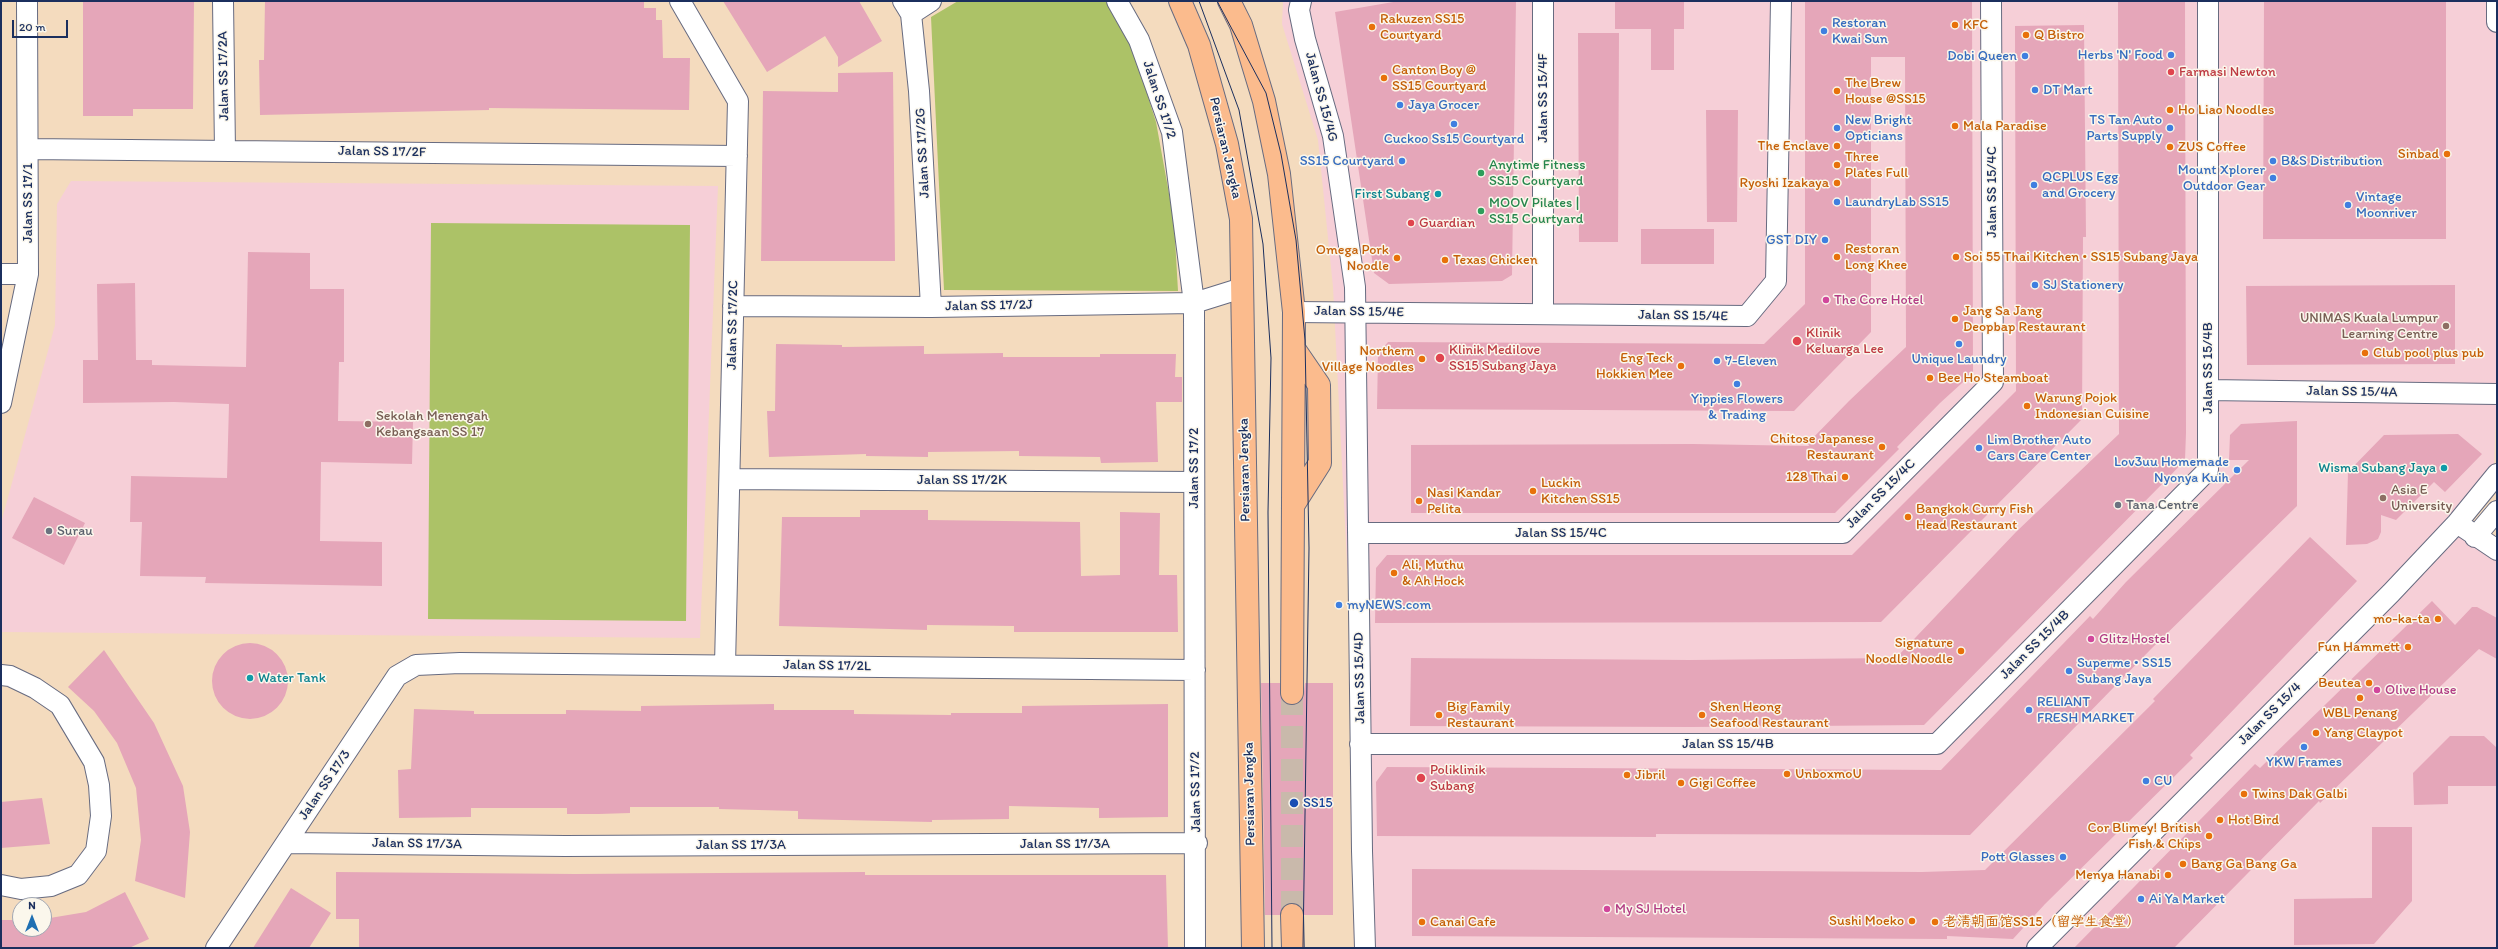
<!DOCTYPE html>
<meta charset="utf-8">
<style>
body{margin:0}
#map{position:relative;width:2498px;height:949px;overflow:hidden;background:#f4dbbe;font-family:Itim,sans-serif}
canvas{display:block}
.frame{position:absolute;inset:0;border:2px solid #1b2f5e;pointer-events:none}
.north{position:absolute;left:12px;top:897px;width:40px;height:40px;box-sizing:border-box;background:#fbf7ec;border:1px solid #a1a7b3;border-radius:50%;rotate:0deg;font-size:11px;font-weight:700;line-height:16px;text-align:center;color:#1b2f5e}
.north::after{content:'';display:block;margin:auto;width:14px;height:18px;background:#1f6fb2;clip-path:polygon(50% 0,100% 100%,50% 72%,0 100%)}
.scale{position:absolute;left:12px;top:20px;width:56px;height:18px;box-sizing:border-box;border:2px solid #1b2f5e;border-top:0;padding-left:5px;font-size:12px;line-height:14px;white-space:nowrap;color:#1b2f5e;-webkit-text-stroke:3px #fbf7ec;paint-order:stroke}
</style>
<div id="map">
<canvas width="2498" height="949"></canvas>
<div class="frame"></div>
<div class="north">N</div>
<div class="scale">20 m</div>
</div>
<script>
const ctx = document.querySelector('canvas').getContext('2d');
ctx.lineJoin = 'round';
function paint(path, color) { ctx.fillStyle = color; ctx.fill(path, 'evenodd'); }
const shape = rows => new Path2D(rows.map(r => 'M' + r).join(''));
function trace(path, color, width, dash) { ctx.strokeStyle = color; ctx.lineWidth = width; ctx.lineCap = dash ? 'butt' : 'round'; ctx.setLineDash(dash || []); ctx.stroke(path); }
function drawText(font, color, halo, rows, align = 'center') {
  ctx.font = font + ' Itim,"LXGW WenKai TC",sans-serif'; ctx.lineWidth = 3; ctx.setLineDash([]); ctx.textBaseline = 'middle'; ctx.strokeStyle = halo; ctx.fillStyle = color; for (const [text, x, y, turn = 0] of rows) {
    ctx.save(); ctx.translate(x, y); ctx.rotate((+turn || 0) * Math.PI / 180); ctx.textAlign = isNaN(turn) ? turn : align; if (halo) ctx.strokeText(text, 0, 0); ctx.fillText(text, 0, 0); ctx.restore();
  }
}
const built = shape([
 [1283,1,2497,1,2497,381,2494,469,2443,525,2497,560,2497,948,1354,948,1351,642,1333,287,1318,140,1282,24],
 [71,181,718,186,700,638,1,632,1,523,55,325,57,204]
]);
const green = shape([
 [958,1,1108,1,1128,33,1156,122,1174,221,1178,291,944,290,931,17],
 [431,223,690,225,686,621,428,619]
]);
const building = shape([
 [83,1,194,1,193,109,133,109,133,116,83,116],
 [265,1,644,1,644,8,656,8,656,20,662,20,663,58,690,58,689,110,489,108,489,110,260,115,259,60,264,60],
 [723,1,859,1,882,41,838,67,838,57,825,36,767,72],
 [1399,1,1516,1,1512,275,1502,281,1389,284,1374,273,1335,12],
 [1615,1,1684,1,1684,29,1674,29,1674,70,1651,70,1651,29,1615,29],
 [1805,1,1972,1,1973,373,1940,403,1897,447,1899,449,1835,513,1411,513,1411,445,1693,444,1809,446,1808,443,1849,401,1906,347,1905,57,1871,57,1871,332,1794,411,1377,409,1378,354,1388,342,1764,344,1805,304],
 [2118,1,2185,1,2186,433,2185,460,2166,480,1924,725,1691,727,1410,726,1411,658,1690,660,1896,658,2016,532,2119,434],
 [2264,1,2446,1,2446,239,2263,239],
 [2084,25,2086,237,2083,237,2082,419,1881,622,1375,623,1376,568,1387,555,1852,555,2016,391,2015,26],
 [1578,33,1619,33,1618,242,1579,242],
 [893,72,895,261,761,261,763,91,838,92,838,73],
 [1706,110,1738,110,1737,222,1707,222],
 [1641,229,1714,229,1714,264,1641,264],
 [248,252,310,253,310,289,344,289,344,362,339,362,338,421,413,422,412,464,321,462,320,541,382,542,382,586,205,583,206,577,140,576,142,522,130,522,131,476,227,478,229,404,174,402,83,403,83,360,98,360,97,284,135,283,136,360,152,360,152,365,246,367],
 [2455,285,2455,364,2247,365,2246,286],
 [776,344,842,345,842,347,924,346,924,354,1003,353,1003,357,1100,357,1100,354,1176,354,1175,377,1182,377,1182,402,1156,402,1158,462,1101,463,1100,457,1019,456,1019,451,928,452,928,457,866,456,866,454,769,457,767,411,775,411],
 [2297,421,2297,506,2151,649,1970,835,1656,834,1656,837,1377,836,1376,782,1387,767,1941,770,2090,616,2093,619,2126,582,2249,460,2229,460,2230,435,2241,424],
 [2458,434,2482,454,2445,492,2434,482,2396,520,2381,515,2381,532,2378,539,2367,544,2346,545,2348,472,2384,435],
 [34,497,85,523,64,565,12,538],
 [860,510,928,510,928,520,1080,522,1081,576,1120,575,1120,512,1160,513,1159,575,1177,575,1178,632,1014,632,1014,626,927,625,927,630,779,626,782,517,860,517],
 [2310,537,2357,581,2190,755,2193,758,2045,904,2013,939,1947,936,1947,939,1412,936,1412,869,1922,872,1985,870,2155,701,2153,699],
 [2432,601,2455,625,2472,607,2477,607,2497,618,2497,659,2479,649,2320,803,2319,801,2174,948,2074,948,2255,764,2260,768],
 '212 681a38 38 0 1 1 76 0a38 38 0 1 1-76 0Z',
 [104,650,154,723,183,786,190,832,185,898,135,881,141,840,136,788,117,743,94,711,68,687],
 [1261,683,1280,683,1281,699,1292,705,1303,700,1305,683,1333,683,1333,915,1304,915,1302,908,1292,903,1285,905,1280,915,1265,915],
 [774,704,774,710,854,710,854,714,951,715,951,713,1022,713,1022,706,1168,704,1168,817,1099,818,1099,808,1009,806,1009,819,932,820,932,822,798,819,798,811,719,809,719,807,630,807,630,813,599,814,567,814,567,808,471,808,471,817,399,818,398,770,411,769,414,709,474,711,474,714,566,714,566,710,641,711,641,706],
 [2450,736,2484,736,2497,748,2497,786,2448,786,2448,804,2414,805,2413,773],
 [42,798,50,844,1,848,1,802],
 [2372,827,2412,827,2412,901,2374,944,2294,945,2294,899,2372,898],
 [336,872,576,874,865,872,865,875,1166,875,1168,948,359,948,359,919,336,919],
 [291,888,331,913,309,948,253,948],
 [125,892,149,939,129,948,1,948,1,920,20,920,20,929,44,929,44,919,86,912]
]);
const majorTunnel = shape([
 [1292,693,1292,915]
]);
const minor = shape([
 [223,1,225,151],
 [680,1,738,101,725,665],
 [903,1,911,14,919,91,931,307],
 [1117,1,1139,40,1172,132,1194,303,1195,948],
 [1301,1,1299,10,1305,39,1333,136,1355,287,1362,851,1365,948],
 [1543,1,1543,314],
 [2497,1,2497,22],
 [911,14,931,1],
 [28,149,737,156],
 [1,274,28,274],
 [733,306,931,307,1194,303,1242,288],
 [1294,312,1747,316,1776,281,1781,1],
 [2208,390,2497,394],
 [1,403,28,274,27,1],
 [730,479,1194,482],
 [2457,523,2497,550],
 [1358,533,1843,533,1993,382,1991,1],
 [2475,537,2497,511],
 [1,675,10,676,35,688,60,705,94,762,99,785,101,816,96,851,78,875,51,886,21,889,1,885],
 [1360,744,1937,744,2208,470,2208,1],
 [286,843,565,846,1197,843],
 [216,948,397,676,416,665,460,663,1195,670],
 [2037,948,2391,593,2457,523,2497,474]
]);
const major = shape([
 [1180,1,1199,45,1227,144,1241,219,1253,948],
 [1229,1,1241,25,1264,101,1279,174,1294,312,1292,693],
 [1294,504,1320,463,1319,385,1295,350],
 [1292,915,1293,948]
]);
const tram = shape([
 [1199,1,1239,110,1263,244,1271,358,1268,512,1272,948],
 [1217,1,1266,93,1281,154,1296,240,1305,340,1309,548,1303,948]
]);
const markers = [
 [1955,25,4,"#e8710a"],
 [1372,27,4,"#e8710a"],
 [1824,31,4,"#3f7fe0"],
 [2026,35,4,"#e8710a"],
 [2171,55,4,"#3f7fe0"],
 [2025,56,4,"#3f7fe0"],
 [2171,72,4,"#e0444e"],
 [1384,78,4,"#e8710a"],
 [2035,90,4,"#3f7fe0"],
 [1837,91,4,"#e8710a"],
 [1400,105,4,"#3f7fe0"],
 [2170,110,4,"#e8710a"],
 [1454,124,4,"#3f7fe0"],
 [1955,126,4,"#e8710a"],
 [1837,128,4,"#3f7fe0"],
 [2170,128,4,"#3f7fe0"],
 [1837,146,4,"#e8710a"],
 [2170,147,4,"#e8710a"],
 [2447,154,4,"#e8710a"],
 [1402,161,4,"#3f7fe0"],
 [2273,161,4,"#3f7fe0"],
 [1837,165,4,"#e8710a"],
 [1481,173,4,"#2e9e5b"],
 [2273,178,4,"#3f7fe0"],
 [1837,183,4,"#e8710a"],
 [2034,185,4,"#3f7fe0"],
 [1438,194,4,"#0f9aa8"],
 [1837,202,4,"#3f7fe0"],
 [2348,205,4,"#3f7fe0"],
 [1481,211,4,"#2e9e5b"],
 [1411,223,4,"#e0444e"],
 [1825,240,4,"#3f7fe0"],
 [1837,257,4,"#e8710a"],
 [1956,257,4,"#e8710a"],
 [1397,258,4,"#e8710a"],
 [1445,260,4,"#e8710a"],
 [2035,285,4,"#3f7fe0"],
 [1826,300,4,"#d1479c"],
 [1955,319,4,"#e8710a"],
 [2446,326,4,"#8d6e63"],
 [1797,341,5,"#e0444e"],
 [1959,344,4,"#3f7fe0"],
 [2365,353,4,"#e8710a"],
 [1440,358,5,"#e0444e"],
 [1422,359,4,"#e8710a"],
 [1717,361,4,"#3f7fe0"],
 [1681,366,4,"#e8710a"],
 [1930,378,4,"#e8710a"],
 [1737,384,4,"#3f7fe0"],
 [2027,406,4,"#e8710a"],
 [368,424,4,"#8d6e63"],
 [1882,447,4,"#e8710a"],
 [1979,448,4,"#3f7fe0"],
 [2444,468,4,"#0f9aa8"],
 [2237,470,4,"#3f7fe0"],
 [1845,477,4,"#e8710a"],
 [1533,491,4,"#e8710a"],
 [2383,498,4,"#8d6e63"],
 [1419,501,4,"#e8710a"],
 [2118,505,4,"#6b7280"],
 [1908,517,4,"#e8710a"],
 [49,531,4,"#6b7280"],
 [1394,573,4,"#e8710a"],
 [1339,605,4,"#3f7fe0"],
 [2438,619,4,"#e8710a"],
 [2091,639,4,"#d1479c"],
 [2408,647,4,"#e8710a"],
 [1961,651,4,"#e8710a"],
 [2069,671,4,"#3f7fe0"],
 [250,678,4,"#0f9aa8"],
 [2369,683,4,"#e8710a"],
 [2377,690,4,"#d1479c"],
 [2360,698,4,"#e8710a"],
 [2029,710,4,"#3f7fe0"],
 [1439,715,4,"#e8710a"],
 [1702,715,4,"#e8710a"],
 [2316,733,4,"#e8710a"],
 [2304,747,4,"#3f7fe0"],
 [1787,774,4,"#e8710a"],
 [1627,775,4,"#e8710a"],
 [1421,778,5,"#e0444e"],
 [2146,781,4,"#3f7fe0"],
 [1681,783,4,"#e8710a"],
 [2244,794,4,"#e8710a"],
 [1294,803,5,"#1a4fb4"],
 [2220,820,4,"#e8710a"],
 [2209,836,4,"#e8710a"],
 [2063,857,4,"#3f7fe0"],
 [2183,864,4,"#e8710a"],
 [2168,875,4,"#e8710a"],
 [2141,899,4,"#3f7fe0"],
 [1607,909,4,"#d1479c"],
 [1912,921,4,"#e8710a"],
 [1422,922,4,"#e8710a"],
 [1935,922,4,"#e8710a"]
];
const foodNames = [
 ["Rakuzen SS15",1380,19],
 ["Courtyard",1380,35],
 ["KFC",1963,25],
 ["Q Bistro",2034,35],
 ["Canton Boy @",1392,70],
 ["SS15 Courtyard",1392,86],
 ["The Brew",1845,83],
 ["House @SS15",1845,99],
 ["Ho Liao Noodles",2178,110],
 ["Mala Paradise",1963,126],
 ["The Enclave",1829,146,"right"],
 ["ZUS Coffee",2178,147],
 ["Sinbad",2439,154,"right"],
 ["Three",1845,157],
 ["Plates Full",1845,173],
 ["Ryoshi Izakaya",1829,183,"right"],
 ["Restoran",1845,249],
 ["Long Khee",1845,265],
 ["Omega Pork",1389,250,"right"],
 ["Noodle",1389,266,"right"],
 ["Soi 55 Thai Kitchen • SS15 Subang Jaya",1964,257],
 ["Texas Chicken",1453,260],
 ["Jang Sa Jang",1963,311],
 ["Deopbap Restaurant",1963,327],
 ["Northern",1414,351,"right"],
 ["Village Noodles",1414,367,"right"],
 ["Club pool plus pub",2373,353],
 ["Eng Teck",1673,358,"right"],
 ["Hokkien Mee",1673,374,"right"],
 ["Bee Ho Steamboat",1938,378],
 ["Warung Pojok",2035,398],
 ["Indonesian Cuisine",2035,414],
 ["Chitose Japanese",1874,439,"right"],
 ["Restaurant",1874,455,"right"],
 ["128 Thai",1837,477,"right"],
 ["Luckin",1541,483],
 ["Kitchen SS15",1541,499],
 ["Nasi Kandar",1427,493],
 ["Pelita",1427,509],
 ["Bangkok Curry Fish",1916,509],
 ["Head Restaurant",1916,525],
 ["Ali, Muthu",1402,565],
 ["& Ah Hock",1402,581],
 ["mo-ka-ta",2430,619,"right"],
 ["Signature",1953,643,"right"],
 ["Noodle Noodle",1953,659,"right"],
 ["Fun Hammett",2400,647,"right"],
 ["Beutea",2361,683,"right"],
 ["Big Family",1447,707],
 ["Restaurant",1447,723],
 ["Shen Heong",1710,707],
 ["Seafood Restaurant",1710,723],
 ["WBL Penang",2360,713,"center"],
 ["Yang Claypot",2324,733],
 ["UnboxmoU",1795,774],
 ["Jibril",1635,775],
 ["Gigi Coffee",1689,783],
 ["Twins Dak Galbi",2252,794],
 ["Hot Bird",2228,820],
 ["Cor Blimey! British",2201,828,"right"],
 ["Fish & Chips",2201,844,"right"],
 ["Bang Ga Bang Ga",2191,864],
 ["Menya Hanabi",2160,875,"right"],
 ["Sushi Moeko",1904,921,"right"],
 ["Canai Cafe",1430,922],
 ["老清朝面馆SS15（留学生食堂）",1943,922]
];
const shopNames = [
 ["Restoran",1832,23],
 ["Kwai Sun",1832,39],
 ["Herbs 'N' Food",2163,55,"right"],
 ["Dobi Queen",2017,56,"right"],
 ["DT Mart",2043,90],
 ["Jaya Grocer",1408,105],
 ["New Bright",1845,120],
 ["Opticians",1845,136],
 ["TS Tan Auto",2162,120,"right"],
 ["Parts Supply",2162,136,"right"],
 ["Cuckoo Ss15 Courtyard",1454,139,"center"],
 ["SS15 Courtyard",1394,161,"right"],
 ["B&S Distribution",2281,161],
 ["Mount Xplorer",2265,170,"right"],
 ["Outdoor Gear",2265,186,"right"],
 ["QCPLUS Egg",2042,177],
 ["and Grocery",2042,193],
 ["Vintage",2356,197],
 ["Moonriver",2356,213],
 ["LaundryLab SS15",1845,202],
 ["GST DIY",1817,240,"right"],
 ["SJ Stationery",2043,285],
 ["Unique Laundry",1959,359,"center"],
 ["7-Eleven",1725,361],
 ["Yippies Flowers",1737,399,"center"],
 ["& Trading",1737,415,"center"],
 ["Lim Brother Auto",1987,440],
 ["Cars Care Center",1987,456],
 ["Lov3uu Homemade",2229,462,"right"],
 ["Nyonya Kuih",2229,478,"right"],
 ["myNEWS.com",1347,605],
 ["Superme • SS15",2077,663],
 ["Subang Jaya",2077,679],
 ["RELIANT",2037,702],
 ["FRESH MARKET",2037,718],
 ["YKW Frames",2304,762,"center"],
 ["CU",2154,781],
 ["Pott Glasses",2055,857,"right"],
 ["Ai Ya Market",2149,899]
];
const healthNames = [
 ["Farmasi Newton",2179,72],
 ["Guardian",1419,223],
 ["Klinik",1806,333],
 ["Keluarga Lee",1806,349],
 ["Klinik Medilove",1449,350],
 ["SS15 Subang Jaya",1449,366],
 ["Poliklinik",1430,770],
 ["Subang",1430,786]
];
const streetNames = [
 ["Jalan SS 17/2A",224,76,-91],
 ["Jalan SS 15/4G",1321,97,75],
 ["Jalan SS 15/4F",1543,98,-90],
 ["Jalan SS 17/2",1159,100,72],
 ["Persiaran Jengka",1225,148,77],
 ["Jalan SS 17/2F",382,152,1],
 ["Jalan SS 17/2G",923,153,-93],
 ["Jalan SS 15/4C",1992,192,-90],
 ["Jalan SS 17/1",28,203,-90],
 ["Jalan SS 17/2J",989,306,-1],
 ["Jalan SS 15/4E",1359,312,1],
 ["Jalan SS 15/4E",1683,316,1],
 ["Jalan SS 17/2C",733,325,-89],
 ["Jalan SS 15/4B",2208,368,-90],
 ["Jalan SS 15/4A",2352,392,1],
 ["Jalan SS 17/2",1194,468,-90],
 ["Persiaran Jengka",1245,470,-91],
 ["Jalan SS 17/2K",962,480],
 ["Jalan SS 15/4C",1881,494,-45],
 ["Jalan SS 15/4C",1561,533],
 ["Jalan SS 15/4B",2035,645,-45],
 ["Jalan SS 17/2L",827,666,1],
 ["Jalan SS 15/4D",1360,678,-91],
 ["Jalan SS 15/4",2270,714,-45],
 ["Jalan SS 15/4B",1728,744],
 ["Jalan SS 17/3",325,785,-56],
 ["Jalan SS 17/2",1196,792,-91],
 ["Persiaran Jengka",1250,794,-91],
 ["Jalan SS 17/3A",417,844,1],
 ["Jalan SS 17/3A",1065,844],
 ["Jalan SS 17/3A",741,845]
];
const leisureNames = [
 ["Anytime Fitness",1489,165],
 ["SS15 Courtyard",1489,181],
 ["MOOV Pilates |",1489,203],
 ["SS15 Courtyard",1489,219]
];
const cultureNames = [
 ["First Subang",1430,194],
 ["Wisma Subang Jaya",2436,468],
 ["Water Tank",258,678,"left"]
];
const hotelNames = [
 ["The Core Hotel",1834,300],
 ["Glitz Hostel",2099,639],
 ["Olive House",2385,690],
 ["My SJ Hotel",1615,909]
];
const educationNames = [
 ["UNIMAS Kuala Lumpur",2438,318,"right"],
 ["Learning Centre",2438,334,"right"],
 ["Sekolah Menengah",376,416],
 ["Kebangsaan SS 17",376,432],
 ["Asia E",2391,490],
 ["University",2391,506]
];
const worshipNames = [
 ["Tana Centre",2126,505],
 ["Surau",57,531]
];
const transitNames = [
 ["SS15",1303,803]
];
paint(built, '#f6cfd7');
paint(green, '#acc267');
paint(building, '#e5a6b9');
trace(majorTunnel, '#c9b9ab', 22, [22, 11]);
trace(minor, '#676b80', 22);
trace(major, '#676b80', 24);
trace(minor, '#fff', 20);
trace(major, '#fbbb8d', 22);
trace(tram, '#1b2f5e', 1);
for (const [x, y, r, color] of markers) { const dot = new Path2D(); dot.arc(x, y, r, 0, 2 * Math.PI); ctx.fillStyle = color; ctx.fill(dot); trace(dot, '#fbf7ec', 1.5); }
drawText('14px', '#c56008', '#fbf7ec', foodNames, 'left');
drawText('14px', '#366cbe', '#fbf7ec', shopNames, 'left');
drawText('14px', '#be3a42', '#fbf7ec', healthNames, 'left');
drawText('14px', '#1b2f5e', '#fbf7ec', streetNames);
drawText('14px', '#27864d', '#fbf7ec', leisureNames, 'left');
drawText('14px', '#0d838f', '#fbf7ec', cultureNames, 'right');
drawText('14px', '#b23c85', '#fbf7ec', hotelNames, 'left');
drawText('14px', '#785e54', '#fbf7ec', educationNames, 'left');
drawText('14px', '#5b616d', '#fbf7ec', worshipNames, 'left');
drawText('14px', '#164399', '#fbf7ec', transitNames, 'left');
</script>
